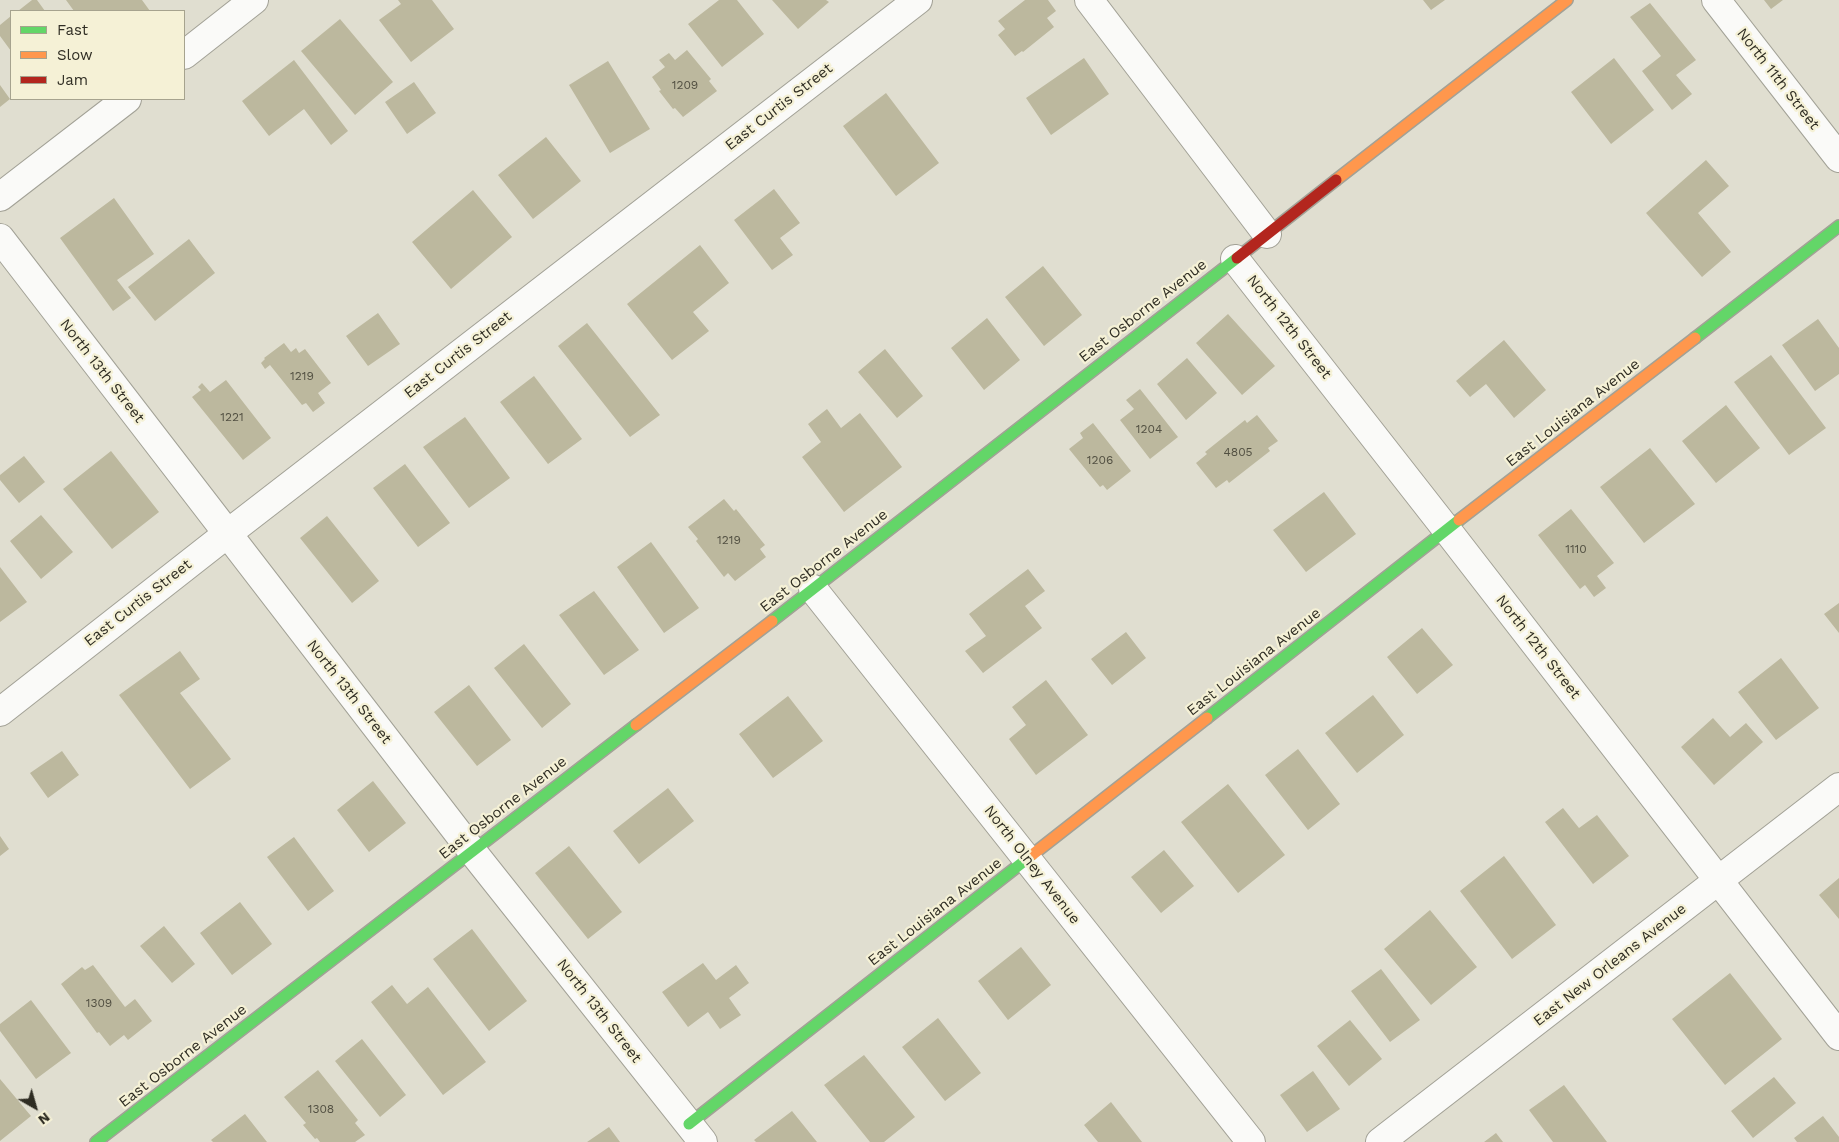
<!DOCTYPE html>
<style>
body{margin:0}
#map{position:relative;width:1839px;height:1142px;overflow:hidden;background:#e0ded0;font-family:"Work Sans",sans-serif}
canvas{display:block}
.legend{position:absolute;left:10px;top:10px;width:175px;height:90px;box-sizing:border-box;background:#f5f1d6;border:1px solid #a6a38e;margin:0;padding:6px 9px;list-style:none;font-size:15px;color:#2f2d23}
.legend li{display:flex;align-items:center;gap:10px;height:25px}
.legend b{width:25px;border:1px solid #a6a38e}
.north{position:absolute;left:10px;top:1082px;width:50px;height:50px;-webkit-text-stroke:4px #f5f1d6;paint-order:stroke;rotate:142deg;font-size:14px;font-weight:700;line-height:20px;text-align:center;color:#2f2d23}
.north::after{content:'';display:block;margin:auto;width:18px;height:22px;background:#2f2d23;clip-path:polygon(50% 0,100% 100%,50% 72%,0 100%)}
</style>
<div id="map">
<canvas width="1839" height="1142"></canvas>
<ul class="legend">
<li><b style="height:6px;background:#63d668"></b>Fast</li>
<li><b style="height:6px;background:#ff974d"></b>Slow</li>
<li><b style="height:6px;background:#b3261e"></b>Jam</li>
</ul>
<div class="north">N</div>
</div>
<script>
const ctx = document.querySelector('canvas').getContext('2d');
ctx.lineJoin = 'round';
function paint(path, color) { ctx.fillStyle = color; ctx.fill(path, 'evenodd'); }
const shape = rows => new Path2D(rows.map(r => 'M' + r).join(''));
function trace(path, color, width, dash) { ctx.strokeStyle = color; ctx.lineWidth = width; ctx.lineCap = dash ? 'butt' : 'round'; ctx.setLineDash(dash || []); ctx.stroke(path); }
function drawText(font, color, halo, rows, align = 'center') {
  ctx.font = font + ' "Work Sans",sans-serif'; ctx.lineWidth = 4.5; ctx.setLineDash([]); ctx.textBaseline = 'middle'; ctx.strokeStyle = halo; ctx.fillStyle = color; for (const [text, x, y, turn = 0] of rows) {
    ctx.save(); ctx.translate(x, y); ctx.rotate((+turn || 0) * Math.PI / 180); ctx.textAlign = isNaN(turn) ? turn : align; if (halo) ctx.strokeText(text, 0, 0); ctx.fillText(text, 0, 0); ctx.restore();
  }
}
const building = shape([
 [32,0,37,0,45,11,18,11],
 [66,0,142,0,150,11,74,11],
 [398,0,432,0,454,29,411,62,379,20,401,4],
 [719,0,737,0,764,34,722,67,688,24],
 [772,0,826,0,829,2,798,29],
 [1025,0,1048,0,1056,11,1047,18,1054,27,1023,52,1022,51,1015,56,998,35,1005,29,998,21],
 [1423,0,1445,0,1431,10],
 [1764,0,1783,0,1771,9],
 [1650,3,1696,60,1676,75,1692,94,1672,110,1642,71,1661,56,1630,17],
 [11,16,11,51,0,36,0,25],
 [340,19,393,82,355,115,301,51],
 [687,50,711,79,709,81,717,91,683,117,675,108,673,109,659,91,661,90,652,77,665,67,659,60,669,53,675,60],
 [1084,58,1109,94,1051,135,1026,98],
 [1614,58,1654,110,1611,144,1571,92],
 [294,60,348,131,331,145,304,109,269,136,242,101],
 [608,61,650,129,610,153,569,85],
 [414,82,436,113,407,134,385,102],
 [0,85,10,99,0,107],
 [886,93,939,163,896,196,843,126],
 [546,137,581,181,533,219,498,175],
 [1706,160,1729,186,1698,213,1731,252,1702,277,1646,213],
 [774,189,800,223,780,238,793,255,772,270,734,220],
 [473,190,512,237,451,289,412,242],
 [114,198,154,254,117,280,131,298,113,311,60,238],
 [189,239,215,273,155,321,128,287],
 [700,245,729,283,693,312,709,331,672,360,627,304],
 [1043,266,1082,315,1044,346,1005,297],
 [378,313,400,344,368,366,346,336],
 [1228,314,1275,366,1242,395,1196,343],
 [987,318,1020,360,984,390,951,348],
 [1818,319,1839,348,1839,374,1815,391,1782,345],
 [587,323,660,415,630,437,558,346],
 [1504,340,1546,390,1514,418,1486,384,1470,397,1456,381],
 [284,343,291,352,296,348,299,353,305,349,331,383,318,393,325,403,313,412,306,403,302,405,270,365,265,369,261,363,265,359,264,358],
 [885,349,923,396,897,418,858,372],
 [1771,355,1826,428,1789,455,1734,382],
 [1187,358,1217,393,1186,420,1157,384],
 [534,376,582,439,548,464,500,402],
 [226,380,271,438,243,460,192,397,201,390,198,387,202,383,210,392],
 [1140,389,1178,437,1150,459,1120,420,1134,409,1126,400],
 [1726,405,1760,448,1716,483,1682,441],
 [827,409,841,428,860,413,902,467,844,512,802,457,821,442,808,424],
 [1257,415,1278,441,1268,448,1270,451,1229,483,1227,480,1216,488,1196,463,1207,454,1205,452,1245,420,1247,423],
 [465,417,510,478,469,508,423,447],
 [1093,423,1131,471,1107,490,1103,485,1100,487,1069,449,1083,438,1080,433],
 [1650,448,1695,504,1644,543,1600,487],
 [111,451,159,512,112,549,63,489],
 [24,456,45,482,19,503,0,480,0,475],
 [405,464,450,523,418,547,373,488],
 [1324,492,1356,534,1306,572,1273,530],
 [724,499,734,511,736,509,765,545,760,549,766,557,735,581,728,573,724,577,696,541,698,539,688,527],
 [1571,509,1614,563,1597,576,1606,588,1594,597,1585,585,1580,589,1538,535],
 [41,515,73,552,41,579,10,541],
 [327,516,379,581,352,603,300,538],
 [651,542,699,608,664,633,617,567],
 [0,567,27,602,0,622],
 [1028,569,1045,591,1025,606,1042,628,983,673,965,651,986,636,969,614],
 [594,591,639,650,604,675,559,615],
 [1839,603,1839,633,1824,614],
 [1422,628,1453,665,1417,694,1387,657],
 [1126,632,1146,658,1112,685,1091,659],
 [524,644,571,704,542,728,494,668],
 [180,651,200,679,180,693,231,759,190,789,119,695],
 [1781,658,1819,708,1776,740,1738,692],
 [1046,680,1088,735,1036,775,1009,739,1026,725,1012,707],
 [469,685,511,740,477,766,434,712],
 [1373,695,1404,735,1357,773,1325,733],
 [788,696,823,741,773,778,739,734],
 [1713,718,1730,737,1746,723,1763,742,1714,785,1681,747],
 [1298,749,1340,804,1308,830,1265,775],
 [62,751,79,775,48,798,30,773],
 [373,781,406,823,369,852,337,810],
 [1228,784,1285,855,1238,893,1181,822],
 [668,788,694,821,639,864,613,831],
 [1563,808,1579,828,1597,815,1629,856,1593,884,1545,822],
 [0,836,9,849,0,856],
 [294,837,334,891,308,911,267,857],
 [569,846,622,912,588,939,535,873],
 [1164,850,1194,886,1161,913,1131,877],
 [1504,856,1556,925,1512,959,1460,891],
 [1839,878,1839,919,1819,895],
 [240,902,272,944,232,975,200,933],
 [1430,910,1477,967,1431,1005,1384,949],
 [164,926,195,964,172,983,140,946],
 [472,929,527,1001,489,1031,433,959],
 [1021,947,1051,985,1008,1020,978,981],
 [703,963,716,980,736,965,749,983,729,998,741,1015,720,1029,708,1012,688,1027,662,992],
 [93,965,125,1007,135,999,152,1021,128,1040,124,1035,110,1046,99,1032,97,1033,61,984,82,967,85,970],
 [1381,969,1420,1020,1390,1042,1351,991],
 [1730,973,1782,1039,1725,1085,1672,1019],
 [392,985,407,1004,428,987,486,1062,443,1095,371,1002],
 [31,1000,71,1053,36,1079,0,1031,0,1024],
 [938,1018,981,1073,945,1101,902,1047],
 [1350,1020,1382,1059,1349,1086,1317,1046],
 [362,1039,406,1095,380,1117,335,1061],
 [864,1055,915,1117,884,1142,870,1142,824,1085],
 [318,1070,358,1120,355,1123,365,1135,355,1142,320,1142,317,1138,315,1139,303,1125,306,1123,284,1097],
 [1313,1071,1340,1109,1307,1132,1280,1095],
 [1774,1077,1796,1103,1753,1138,1731,1111],
 [0,1079,31,1116,0,1141],
 [1564,1085,1607,1142,1553,1142,1529,1110],
 [1111,1102,1142,1142,1098,1142,1084,1125],
 [792,1111,817,1142,756,1142,754,1140],
 [245,1114,267,1142,213,1142,211,1140],
 [1823,1116,1839,1137,1839,1142,1797,1142,1794,1138],
 [609,1127,620,1142,587,1142],
 [1496,1133,1503,1142,1484,1142]
]);
const street = shape([
 [1089,0,1267,234],
 [1716,0,1839,158],
 [184,55,254,0],
 [0,197,127,99],
 [0,238,472,851,703,1142],
 [1235,259,1447,530,1839,1036],
 [813,589,1251,1142],
 [0,712,227,534,918,0],
 [1380,1142,1839,787]
]);
const fast = shape([
 [1695,338,1839,226],
 [772,621,1237,258],
 [1207,718,1459,520],
 [689,1124,1032,855],
 [96,1142,636,725]
]);
const slow = shape([
 [1336,180,1567,0],
 [1459,520,1695,338],
 [636,725,772,621],
 [1032,855,1207,718]
]);
const jam = shape([
 [1237,258,1336,180]
]);
const numberNames = [
 ["1209",685,85],
 ["1219",302,376],
 ["1221",232,417],
 ["1204",1149,429],
 ["4805",1238,452],
 ["1206",1100,460],
 ["1219",729,540],
 ["1110",1576,549],
 ["1309",99,1003],
 ["1308",321,1109]
];
const streetNames = [
 ["North 11th Street",1778,79,52],
 ["East Curtis Street",779,107,-38],
 ["East Osborne Avenue",1143,311,-38],
 ["North 12th Street",1289,327,52],
 ["East Curtis Street",458,355,-38],
 ["North 13th Street",102,371,52],
 ["East Louisiana Avenue",1573,413,-38],
 ["East Osborne Avenue",824,561,-38],
 ["East Curtis Street",138,603,-38],
 ["North 12th Street",1538,647,52],
 ["East Louisiana Avenue",1254,662,-38],
 ["North 13th Street",349,692,52],
 ["East Osborne Avenue",503,808,-38],
 ["North Olney Avenue",1032,865,52],
 ["East Louisiana Avenue",935,912,-38],
 ["East New Orleans Avenue",1610,965,-38],
 ["North 13th Street",599,1011,52],
 ["East Osborne Avenue",183,1056,-38]
];
paint(building, '#bcb89e');
trace(street, '#a2a196', 30);
trace(fast, '#a2a196', 14);
trace(slow, '#a2a196', 14);
trace(jam, '#a2a196', 14);
trace(street, '#fafaf8', 28);
trace(fast, '#63d668', 11);
trace(slow, '#ff974d', 11);
trace(jam, '#b3261e', 11);
drawText('12px', '#525042', null, numberNames);
drawText('15px', '#2f2d23', '#f5f1d6', streetNames);
</script>
